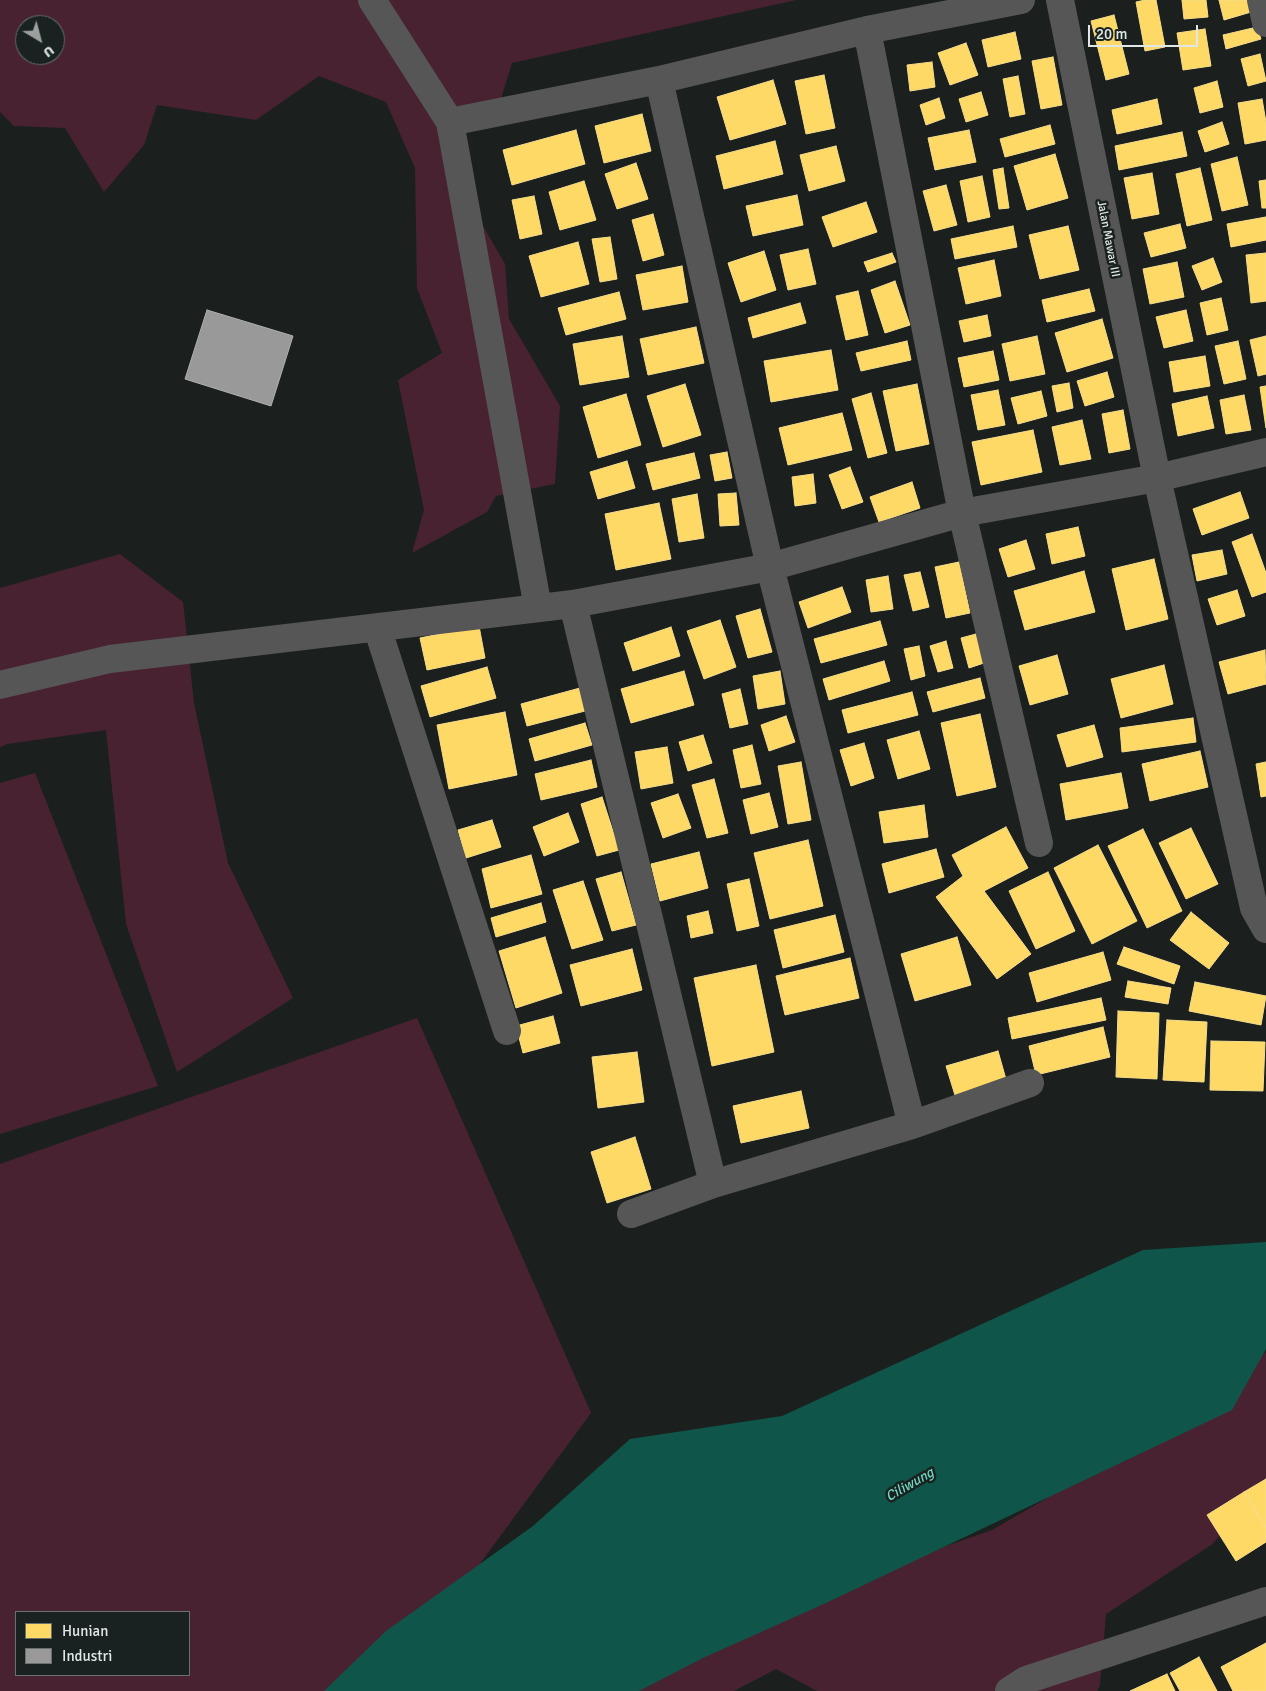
<!DOCTYPE html>
<style>
body{margin:0}
#map{position:relative;width:1266px;height:1691px;overflow:hidden;background:#1b201f;font-family:Signika,sans-serif}
canvas{display:block}
.legend{position:absolute;left:15px;top:1611px;width:175px;height:65px;box-sizing:border-box;background:#192220;border:1px solid #69716f;margin:0;padding:6px 9px;list-style:none;font-size:15px;color:#e1e7e5}
.legend li{display:flex;align-items:center;gap:10px;height:25px}
.legend b{width:25px;border:1px solid #69716f}
.north{position:absolute;left:15px;top:15px;width:50px;height:50px;box-sizing:border-box;background:#192220;border:1px solid #69716f;border-radius:50%;rotate:143deg;font-size:14px;font-weight:700;line-height:20px;text-align:center;color:#e1e7e5}
.north::after{content:'';display:block;margin:auto;width:18px;height:22px;background:#9ca1a0;clip-path:polygon(50% 0,100% 100%,50% 72%,0 100%)}
.scale{position:absolute;left:1088px;top:25px;width:110px;height:22px;box-sizing:border-box;border:2px solid #e1e7e5;border-top:0;padding-left:6px;font-size:15px;line-height:18px;white-space:nowrap;color:#e1e7e5;-webkit-text-stroke:4px #192220;paint-order:stroke}
</style>
<div id="map">
<canvas width="1266" height="1691"></canvas>
<ul class="legend">
<li><b style="height:14px;background:#ffd966"></b>Hunian</li>
<li><b style="height:14px;background:#999"></b>Industri</li>
</ul>
<div class="north">U</div>
<div class="scale">20 m</div>
</div>
<script>
const ctx = document.querySelector('canvas').getContext('2d');
ctx.lineJoin = 'round';
function paint(path, color) { ctx.fillStyle = color; ctx.fill(path, 'evenodd'); }
const shape = rows => new Path2D(rows.map(r => 'M' + r).join(''));
function trace(path, color, width, dash) { ctx.strokeStyle = color; ctx.lineWidth = width; ctx.lineCap = dash ? 'butt' : 'round'; ctx.setLineDash(dash || []); ctx.stroke(path); }
function drawText(font, color, halo, rows, align = 'center') {
  ctx.font = font + ' Signika,sans-serif'; ctx.lineWidth = 5; ctx.setLineDash([]); ctx.textBaseline = 'middle'; ctx.strokeStyle = halo; ctx.fillStyle = color; for (const [text, x, y, turn = 0] of rows) {
    ctx.save(); ctx.translate(x, y); ctx.rotate((+turn || 0) * Math.PI / 180); ctx.textAlign = isNaN(turn) ? turn : align; if (halo) ctx.strokeText(text, 0, 0); ctx.fillText(text, 0, 0); ctx.restore();
  }
}
const green = shape([
 [0,0,796,0,512,63,499,105,454,118,468,200,505,264,509,319,560,406,555,484,496,496,487,512,412,553,424,510,398,380,442,353,417,288,415,168,386,102,319,76,256,120,157,105,144,145,104,192,65,128,14,126,0,112],
 [25,25,55,25,55,55,25,55],
 [120,554,183,602,194,703,228,863,293,998,177,1072,126,924,106,730,7,744,0,747,0,588],
 [35,773,158,1086,0,1134,0,783],
 [417,1018,591,1413,386,1691,0,1691,0,1164],
 [16,1612,189,1612,189,1675,16,1675],
 [1266,1352,1266,1491,1211,1545,1106,1614,1100,1685,1097,1691,817,1691,776,1669,734,1691,619,1691,740,1618,992,1530,1167,1429]
]);
const water = shape([
 [1266,1242,1266,1349,1232,1410,826,1603,703,1658,639,1691,324,1691,386,1631,533,1526,630,1439,782,1416,1143,1250]
]);
const homes = shape([
 [1145,0,1156,0,1165,47,1145,51,1136,2,1145,0],
 [1182,0,1206,0,1208,17,1184,19,1182,0],
 [1219,0,1256,0,1258,10,1224,20,1219,0],
 [1114,15,1129,74,1106,80,1091,21,1114,15],
 [1257,27,1261,39,1226,49,1223,35,1257,27],
 [1205,29,1211,66,1183,70,1177,33,1205,29],
 [1015,32,1021,59,988,67,982,40,1015,32],
 [966,43,978,75,950,85,938,53,966,43],
 [1260,54,1266,81,1248,86,1241,59,1260,54],
 [1053,57,1062,105,1041,109,1032,61,1053,57],
 [932,62,935,87,910,91,907,65,932,62],
 [824,75,835,128,806,134,795,81,824,75],
 [1018,76,1025,114,1010,117,1003,79,1018,76],
 [773,80,786,124,730,140,717,97,773,80],
 [1217,81,1223,107,1200,113,1194,88,1217,81],
 [981,92,988,115,966,122,959,99,981,92],
 [939,98,945,118,926,125,920,105,939,98],
 [1157,99,1162,124,1117,134,1112,110,1157,99],
 [1262,99,1266,122,1266,140,1245,144,1238,103,1262,99],
 [642,114,651,151,604,163,595,126,642,114],
 [1222,122,1229,144,1205,152,1198,131,1222,122],
 [1050,125,1055,144,1005,157,1000,139,1050,125],
 [576,130,585,164,512,185,503,150,576,130],
 [969,130,976,162,935,170,928,138,969,130],
 [1182,132,1187,156,1119,170,1115,146,1182,132],
 [775,141,783,174,724,189,716,156,775,141],
 [836,146,845,181,809,191,800,155,836,146],
 [1055,154,1068,198,1027,210,1014,166,1055,154],
 [1237,157,1248,205,1222,211,1211,164,1237,157],
 [636,163,648,199,617,209,605,174,636,163],
 [1003,168,1009,208,999,209,993,170,1003,168],
 [1200,168,1212,220,1187,226,1176,174,1200,168],
 [1152,173,1159,214,1132,219,1124,178,1152,173],
 [982,176,990,217,968,222,960,181,982,176],
 [1266,180,1266,208,1262,208,1259,181,1266,180],
 [584,181,596,220,560,230,549,192,584,181],
 [946,185,957,225,934,231,923,191,946,185],
 [797,195,803,225,753,236,746,206,797,195],
 [534,196,542,234,520,239,512,200,534,196],
 [866,202,877,232,833,247,822,217,866,202],
 [653,214,664,255,643,261,632,220,653,214],
 [1266,217,1266,240,1231,247,1227,224,1266,217],
 [1180,224,1186,248,1151,257,1144,233,1180,224],
 [1013,226,1017,247,955,259,951,239,1013,226],
 [1068,226,1079,270,1040,279,1029,235,1068,226],
 [610,237,617,279,600,282,592,239,610,237],
 [578,242,589,284,541,297,529,256,578,242],
 [808,249,816,284,788,290,780,255,808,249],
 [764,251,776,290,741,302,728,263,764,251],
 [892,253,896,262,868,272,864,262,892,253],
 [1266,253,1266,301,1251,303,1246,255,1266,253],
 [1213,258,1222,282,1202,290,1192,266,1213,258],
 [994,260,1001,296,966,304,958,268,994,260],
 [1177,262,1184,297,1150,304,1143,269,1177,262],
 [682,266,688,302,643,310,636,275,682,266],
 [895,281,910,325,885,333,871,290,895,281],
 [1089,289,1095,311,1047,322,1042,300,1089,289],
 [858,291,868,335,846,340,836,296,858,291],
 [619,292,626,319,566,335,558,308,619,292],
 [1221,298,1228,330,1207,335,1200,303,1221,298],
 [800,303,806,323,753,338,748,318,800,303],
 [1186,310,1193,341,1164,348,1156,317,1186,310],
 [987,315,991,336,964,342,959,321,987,315],
 [1102,319,1113,358,1067,372,1055,333,1102,319],
 [696,327,704,363,648,375,640,339,696,327],
 [622,336,629,377,580,385,573,344,622,336],
 [1037,336,1045,374,1010,381,1002,344,1037,336],
 [1266,336,1266,374,1258,376,1250,340,1266,336],
 [907,341,911,360,861,371,856,353,907,341],
 [1238,341,1246,379,1224,384,1215,346,1238,341],
 [831,350,838,390,771,402,764,361,831,350],
 [993,351,999,380,964,387,958,358,993,351],
 [1205,356,1210,386,1174,392,1169,362,1205,356],
 [1107,372,1114,397,1085,406,1077,381,1107,372],
 [1069,383,1073,408,1057,412,1052,386,1069,383],
 [685,384,701,435,663,447,647,396,685,384],
 [917,384,929,444,896,451,883,391,917,384],
 [1266,386,1266,428,1260,387,1266,386],
 [998,390,1005,425,978,430,971,395,998,390],
 [1041,391,1047,416,1018,424,1011,398,1041,391],
 [871,393,887,453,868,458,852,399,871,393],
 [626,394,641,445,598,458,583,407,626,394],
 [1244,395,1251,430,1226,434,1220,400,1244,395],
 [1207,396,1214,428,1178,436,1172,404,1207,396],
 [1123,410,1130,449,1109,453,1102,414,1123,410],
 [842,413,852,450,788,465,779,428,842,413],
 [1082,420,1091,459,1060,465,1052,427,1082,420],
 [1033,430,1042,472,981,485,972,442,1033,430],
 [727,452,732,478,715,481,710,455,727,452],
 [694,453,700,478,653,490,646,464,694,453],
 [627,461,635,488,598,499,590,472,627,461],
 [850,467,863,502,842,509,829,475,850,467],
 [813,474,816,503,795,506,792,477,813,474],
 [912,482,920,508,879,522,870,497,912,482],
 [1240,492,1249,518,1202,535,1193,509,1240,492],
 [736,493,739,525,720,526,718,494,736,493],
 [697,494,704,538,679,542,672,499,697,494],
 [659,503,671,559,616,570,605,514,659,503],
 [1078,527,1085,556,1052,564,1046,534,1078,527],
 [1252,534,1266,573,1266,592,1252,597,1232,542,1252,534],
 [1026,540,1035,569,1008,577,999,549,1026,540],
 [1222,550,1227,574,1197,581,1192,555,1222,550],
 [1154,559,1168,619,1126,630,1112,569,1154,559],
 [959,562,970,613,946,618,935,567,959,562],
 [1084,571,1095,612,1025,630,1014,591,1084,571],
 [920,572,929,607,913,611,904,575,920,572],
 [888,576,893,609,871,612,866,580,888,576],
 [842,587,851,612,808,628,799,602,842,587],
 [1237,590,1245,616,1217,625,1208,599,1237,590],
 [760,609,772,652,748,658,736,616,760,609],
 [720,620,736,667,704,679,687,631,720,620],
 [880,621,887,645,821,663,814,639,880,621],
 [479,626,485,658,427,670,420,638,479,626],
 [671,627,680,656,633,671,624,643,671,627],
 [976,634,984,663,969,668,961,638,976,634],
 [946,641,953,668,938,672,930,646,946,641],
 [919,646,925,676,911,680,904,649,919,646],
 [1265,650,1266,684,1228,694,1219,662,1265,650],
 [1057,655,1068,694,1030,705,1019,666,1057,655],
 [884,661,890,681,829,700,823,679,884,661],
 [1164,665,1173,704,1121,718,1111,679,1164,665],
 [487,667,496,698,430,717,421,686,487,667],
 [684,671,694,705,631,723,621,689,684,671],
 [780,671,785,704,758,709,753,676,780,671],
 [980,678,985,698,933,712,927,692,980,678],
 [580,688,585,711,527,726,521,704,580,688],
 [740,689,748,724,730,728,722,694,740,689],
 [912,692,918,715,848,733,842,710,912,692],
 [505,712,517,775,449,789,437,725,505,712],
 [980,714,996,787,957,796,941,723,980,714],
 [786,716,795,742,769,751,761,725,786,716],
 [1193,718,1196,742,1122,752,1120,728,1193,718],
 [585,723,592,745,535,761,529,739,585,723],
 [1094,725,1103,757,1067,767,1057,735,1094,725],
 [919,731,930,769,898,779,887,740,919,731],
 [703,735,712,763,688,771,679,742,703,735],
 [864,743,874,778,851,786,840,750,864,743],
 [752,745,761,784,741,788,733,750,752,745],
 [667,747,673,783,641,789,635,752,667,747],
 [1200,751,1208,787,1150,801,1142,764,1200,751],
 [591,760,597,787,541,800,535,774,591,760],
 [801,762,811,820,788,824,778,766,801,762],
 [1266,762,1266,796,1261,797,1256,764,1266,762],
 [1121,773,1128,808,1066,820,1060,784,1121,773],
 [714,779,728,833,707,838,692,785,714,779],
 [769,793,778,827,751,834,743,800,769,793],
 [678,794,691,828,663,838,651,803,678,794],
 [602,797,619,850,597,856,581,804,602,797],
 [924,805,928,837,884,843,879,812,924,805],
 [568,813,579,842,544,856,533,827,568,813],
 [492,820,501,847,466,858,458,830,492,820],
 [1006,827,1028,868,984,891,1031,954,997,979,936,897,963,876,952,855,1006,827],
 [1191,828,1218,884,1186,899,1159,843,1191,828],
 [1143,829,1182,911,1147,928,1108,846,1143,829],
 [808,840,823,906,770,919,754,853,808,840],
 [1098,845,1137,921,1092,944,1054,868,1098,845],
 [936,849,944,877,889,893,882,864,936,849],
 [699,852,708,888,660,901,651,864,699,852],
 [531,855,542,894,491,908,482,869,531,855],
 [621,872,636,925,612,931,596,879,621,872],
 [1048,872,1075,931,1036,949,1009,891,1048,872],
 [749,879,759,926,737,931,727,884,749,879],
 [583,881,603,940,572,949,553,890,583,881],
 [541,903,546,922,496,937,491,918,541,903],
 [708,911,713,933,691,938,687,916,708,911],
 [1191,912,1229,943,1209,969,1170,940,1191,912],
 [835,915,844,952,783,968,774,930,835,915],
 [545,937,562,993,516,1008,499,951,545,937],
 [957,937,971,985,915,1001,901,954,957,937],
 [1124,947,1180,966,1174,984,1117,964,1124,947],
 [632,949,642,990,581,1006,570,965,632,949],
 [1103,952,1111,980,1037,1002,1029,973,1103,952],
 [850,958,859,998,785,1015,776,976,850,958],
 [756,965,774,1052,712,1066,694,978,756,965],
 [1128,981,1171,988,1168,1004,1125,997,1128,981],
 [1195,982,1266,996,1261,1025,1189,1011,1195,982],
 [1101,998,1106,1020,1012,1039,1008,1018,1101,998],
 [1118,1011,1159,1013,1157,1079,1116,1077,1118,1011],
 [553,1016,560,1043,523,1053,516,1026,553,1016],
 [1167,1020,1207,1022,1204,1082,1163,1080,1167,1020],
 [1103,1027,1110,1057,1036,1075,1029,1046,1103,1027],
 [1211,1041,1265,1042,1263,1091,1210,1090,1211,1041],
 [998,1051,1009,1090,958,1105,946,1066,998,1051],
 [637,1052,644,1102,598,1108,592,1057,637,1052],
 [801,1091,809,1128,741,1143,733,1106,801,1091],
 [635,1137,651,1189,607,1203,591,1152,635,1137],
 [1266,1479,1266,1528,1244,1492,1266,1479],
 [1244,1492,1266,1528,1266,1542,1236,1561,1207,1515,1244,1492],
 [1266,1643,1266,1691,1233,1691,1221,1667,1266,1643],
 [1199,1657,1217,1691,1180,1691,1170,1673,1199,1657],
 [1167,1674,1175,1691,1130,1691,1167,1674]
]);
const industry = shape([
 [207,310,293,336,271,406,185,379,207,310]
]);
const street = shape([
 [372,0,450,122,538,608],
 [1060,0,1157,478,1254,908,1266,929],
 [1261,0,1266,23],
 [867,30,962,513,1039,843],
 [659,80,770,567,912,1125],
 [450,122,659,80,867,30,1021,0],
 [573,604,713,1184],
 [377,627,507,1031],
 [0,685,110,659,573,604,770,567,962,513,1157,478,1266,452],
 [631,1214,713,1184,912,1125,1030,1083],
 [1009,1691,1026,1680,1266,1601]
]);
const streetNames = [
 ["Jalan Mawar III",1108,239,79]
];
const waterNames = [
 ["Ciliwung",910,1485,-30]
];
paint(green, '#482231');
paint(water, '#105549');
paint(homes, '#ffd966');
trace(homes, '#f6dd8c', 1);
paint(industry, '#999');
trace(industry, '#afb0b0', 1);
trace(street, '#565656', 28);
drawText('12px', '#e1e7e5', '#192220', streetNames);
drawText('italic 14px', '#6fd5bf', '#192220', waterNames);
</script>
